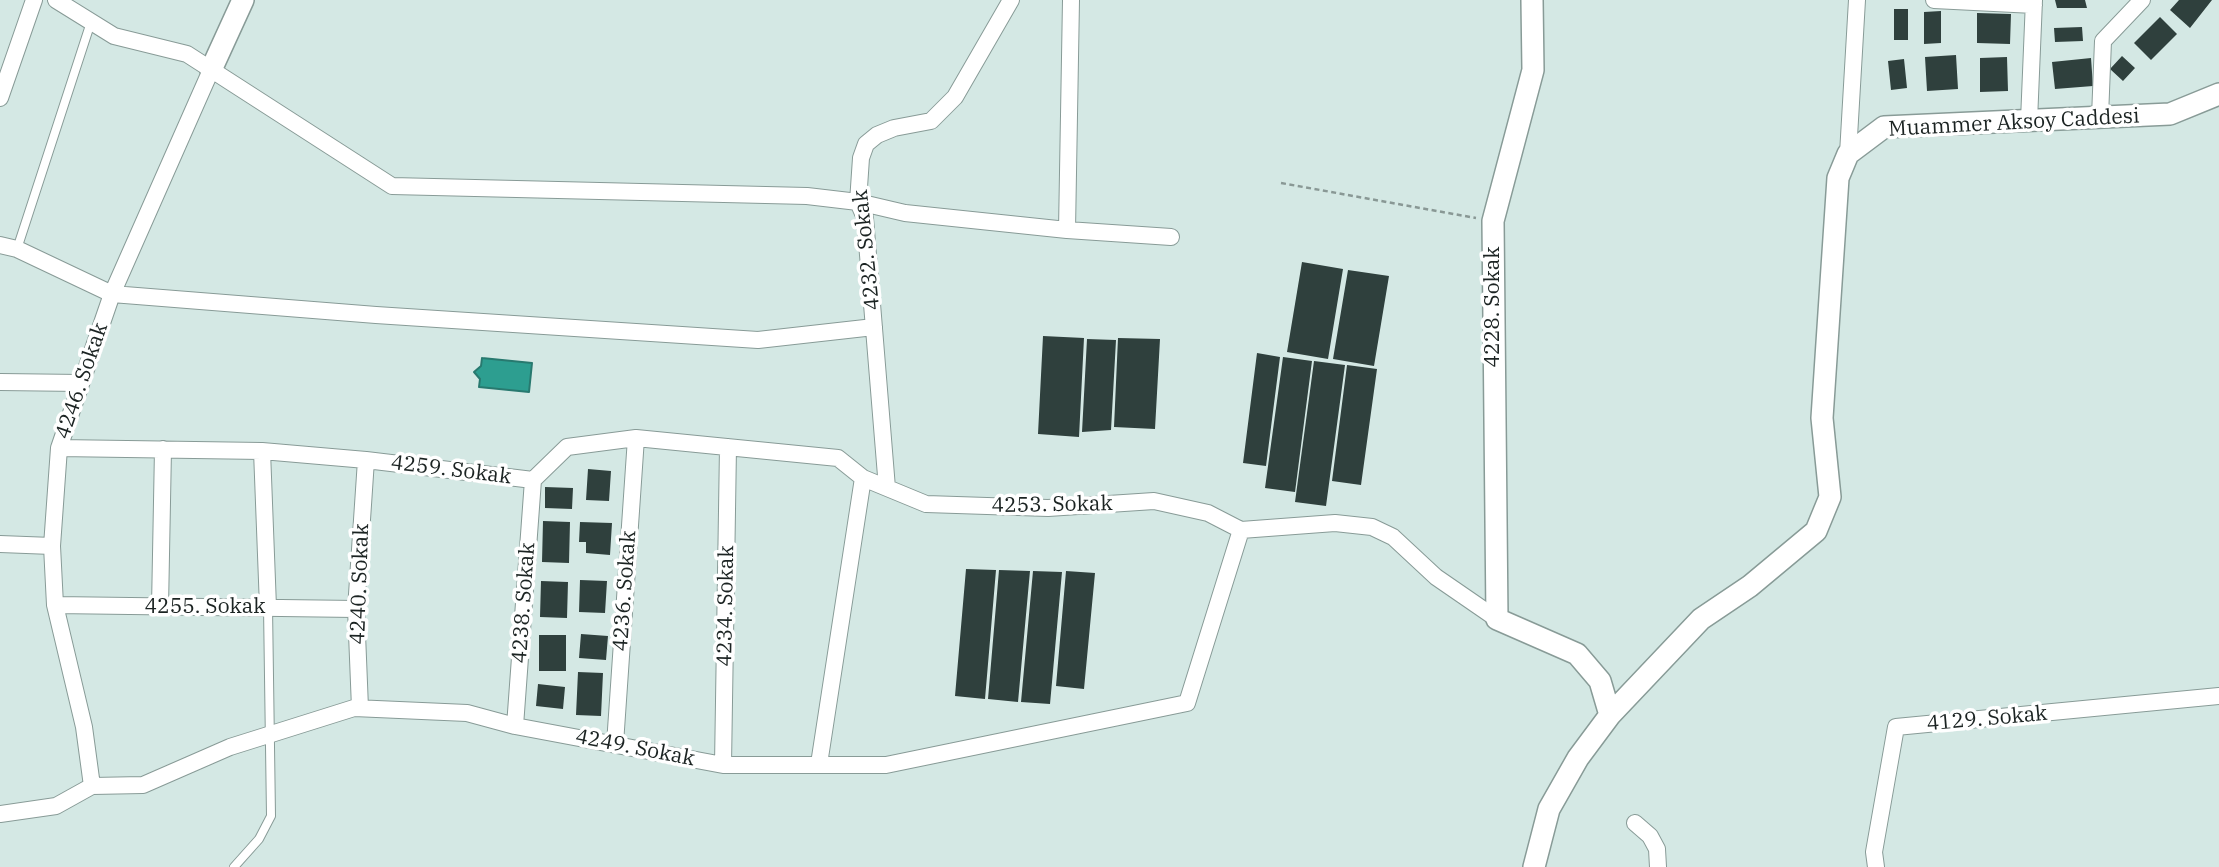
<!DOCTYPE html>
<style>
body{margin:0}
canvas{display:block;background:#d4e8e4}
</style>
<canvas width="2219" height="867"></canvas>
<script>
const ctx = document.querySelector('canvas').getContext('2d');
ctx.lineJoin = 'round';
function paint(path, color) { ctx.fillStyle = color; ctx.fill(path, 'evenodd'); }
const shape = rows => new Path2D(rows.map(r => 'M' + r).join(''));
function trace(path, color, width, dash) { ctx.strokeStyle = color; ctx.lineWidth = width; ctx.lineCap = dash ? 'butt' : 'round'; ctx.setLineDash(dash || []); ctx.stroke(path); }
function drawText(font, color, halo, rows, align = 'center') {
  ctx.font = font + ' "IBM Plex Serif",serif'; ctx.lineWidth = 7; ctx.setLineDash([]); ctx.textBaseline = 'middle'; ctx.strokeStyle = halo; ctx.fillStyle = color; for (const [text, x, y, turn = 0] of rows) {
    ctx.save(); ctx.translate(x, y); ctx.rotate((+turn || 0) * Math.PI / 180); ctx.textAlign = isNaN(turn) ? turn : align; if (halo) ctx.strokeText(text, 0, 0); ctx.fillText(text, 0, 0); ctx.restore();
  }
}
const water = shape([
 [482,358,532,363,529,392,479,387,480,379,474,372,481,366,482,358]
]);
const building = shape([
 [2055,0,2085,0,2087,8,2057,8],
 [2179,0,2212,0,2190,28,2170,10],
 [1894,9,1908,9,1908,40,1894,40],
 [1941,11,1941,43,1924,44,1924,12],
 [1977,13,2011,14,2010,44,1977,43],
 [2160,17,2177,34,2151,60,2134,43],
 [2082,27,2083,41,2055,42,2054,28],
 [1956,55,1958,89,1927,91,1925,57],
 [2122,56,2135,68,2123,81,2110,69],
 [2007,57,2008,91,1980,92,1980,58],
 [2091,58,2093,86,2055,89,2052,62],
 [1904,59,1907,88,1891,90,1888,61],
 [1302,262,1343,269,1328,359,1287,352],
 [1348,270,1389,276,1374,366,1333,359],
 [1043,336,1084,338,1079,437,1038,434],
 [1118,338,1160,339,1155,429,1114,427],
 [1087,339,1116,340,1111,430,1082,432],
 [1257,353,1280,357,1266,466,1243,463],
 [1283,357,1312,361,1295,492,1265,488],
 [1314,361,1345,365,1326,506,1295,502],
 [1347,365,1377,369,1361,485,1332,481],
 [588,469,611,471,609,501,586,500],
 [545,487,573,488,572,509,545,508],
 [543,521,570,522,569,563,542,562],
 [580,522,612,523,610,555,586,553,586,542,579,542],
 [966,569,996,570,985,699,955,696],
 [999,570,1030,571,1018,702,988,699],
 [1033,571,1062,572,1050,704,1021,702],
 [1066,571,1095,573,1084,689,1056,686],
 [580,580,607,581,605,613,579,612],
 [541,581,568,582,567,618,540,617],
 [581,634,608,636,606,660,579,658],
 [539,635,566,635,566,671,539,671],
 [578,672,603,673,601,716,576,715],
 [538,684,565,687,563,709,536,706]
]);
const path = shape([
 [1281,183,1476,218]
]);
const service = shape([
 [17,249,91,22],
 [234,867,259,839,271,816,268,607]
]);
const minor = shape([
 [56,0,114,36,187,54,392,186,807,196,858,202,905,213,1067,230,1171,237],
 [1934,0,2034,5],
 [0,98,34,0],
 [2100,117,2103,41,2142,0],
 [2029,121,2034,0],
 [1848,154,1857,0],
 [1067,230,1071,0],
 [0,245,17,249,112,294,376,315,758,340,874,327],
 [0,382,81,383],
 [59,448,262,451,366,460,533,480],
 [262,451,268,607],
 [533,480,567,447,636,438,838,458,863,478,926,504,1048,508,1154,501,1208,513,1241,530],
 [887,488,865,218,858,202,861,158,866,144,877,135,894,128,931,121,955,97,1011,0],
 [1241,530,1335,523,1372,527,1393,537,1436,577,1497,619],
 [0,544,52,546],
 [55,605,356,609],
 [160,607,163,449],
 [360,708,356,609,366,460],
 [515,726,533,480],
 [615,744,636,438],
 [819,764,863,478],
 [723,765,728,447],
 [92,786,84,727,55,605,52,546,59,448,112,294,211,70],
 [0,814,56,806,92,786,143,785,230,747,354,708,467,713,515,726,723,765,886,765,1187,703,1241,530],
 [1635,823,1650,836,1657,849,1658,867],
 [1876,867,1874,852,1896,727,2219,696]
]);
const tertiary = shape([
 [1532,0,1533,70,1493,221,1497,619,1577,654,1600,681,1610,715],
 [211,70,243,0],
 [1534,867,1549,809,1578,758,1610,715,1701,619,1750,586,1816,531,1830,497,1822,418,1838,178,1848,154,1884,127,2170,114,2219,94]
]);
const streetNames = [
 ["Muammer Aksoy Caddesi",2014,123,-3],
 ["4232. Sokak",867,250,-96],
 ["4228. Sokak",1493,307,-90],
 ["4246. Sokak",82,381,-71],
 ["4259. Sokak",451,470,7],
 ["4253. Sokak",1052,505,-1],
 ["4240. Sokak",360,584,-88],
 ["4236. Sokak",625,591,-86],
 ["4238. Sokak",524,603,-86],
 ["4234. Sokak",726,606,-89],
 ["4255. Sokak",205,607],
 ["4129. Sokak",1987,719,-5],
 ["4249. Sokak",635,748,11]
];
paint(water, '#2d9e90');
trace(water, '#28796f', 2);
paint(building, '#2f403d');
trace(service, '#889b97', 10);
trace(minor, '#889b97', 18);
trace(tertiary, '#889b97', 24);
trace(path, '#899895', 2.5, [5, 3.5]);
trace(service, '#fff', 8);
trace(minor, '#fff', 16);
trace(tertiary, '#fff', 21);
drawText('21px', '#1b2322', '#fff', streetNames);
</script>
